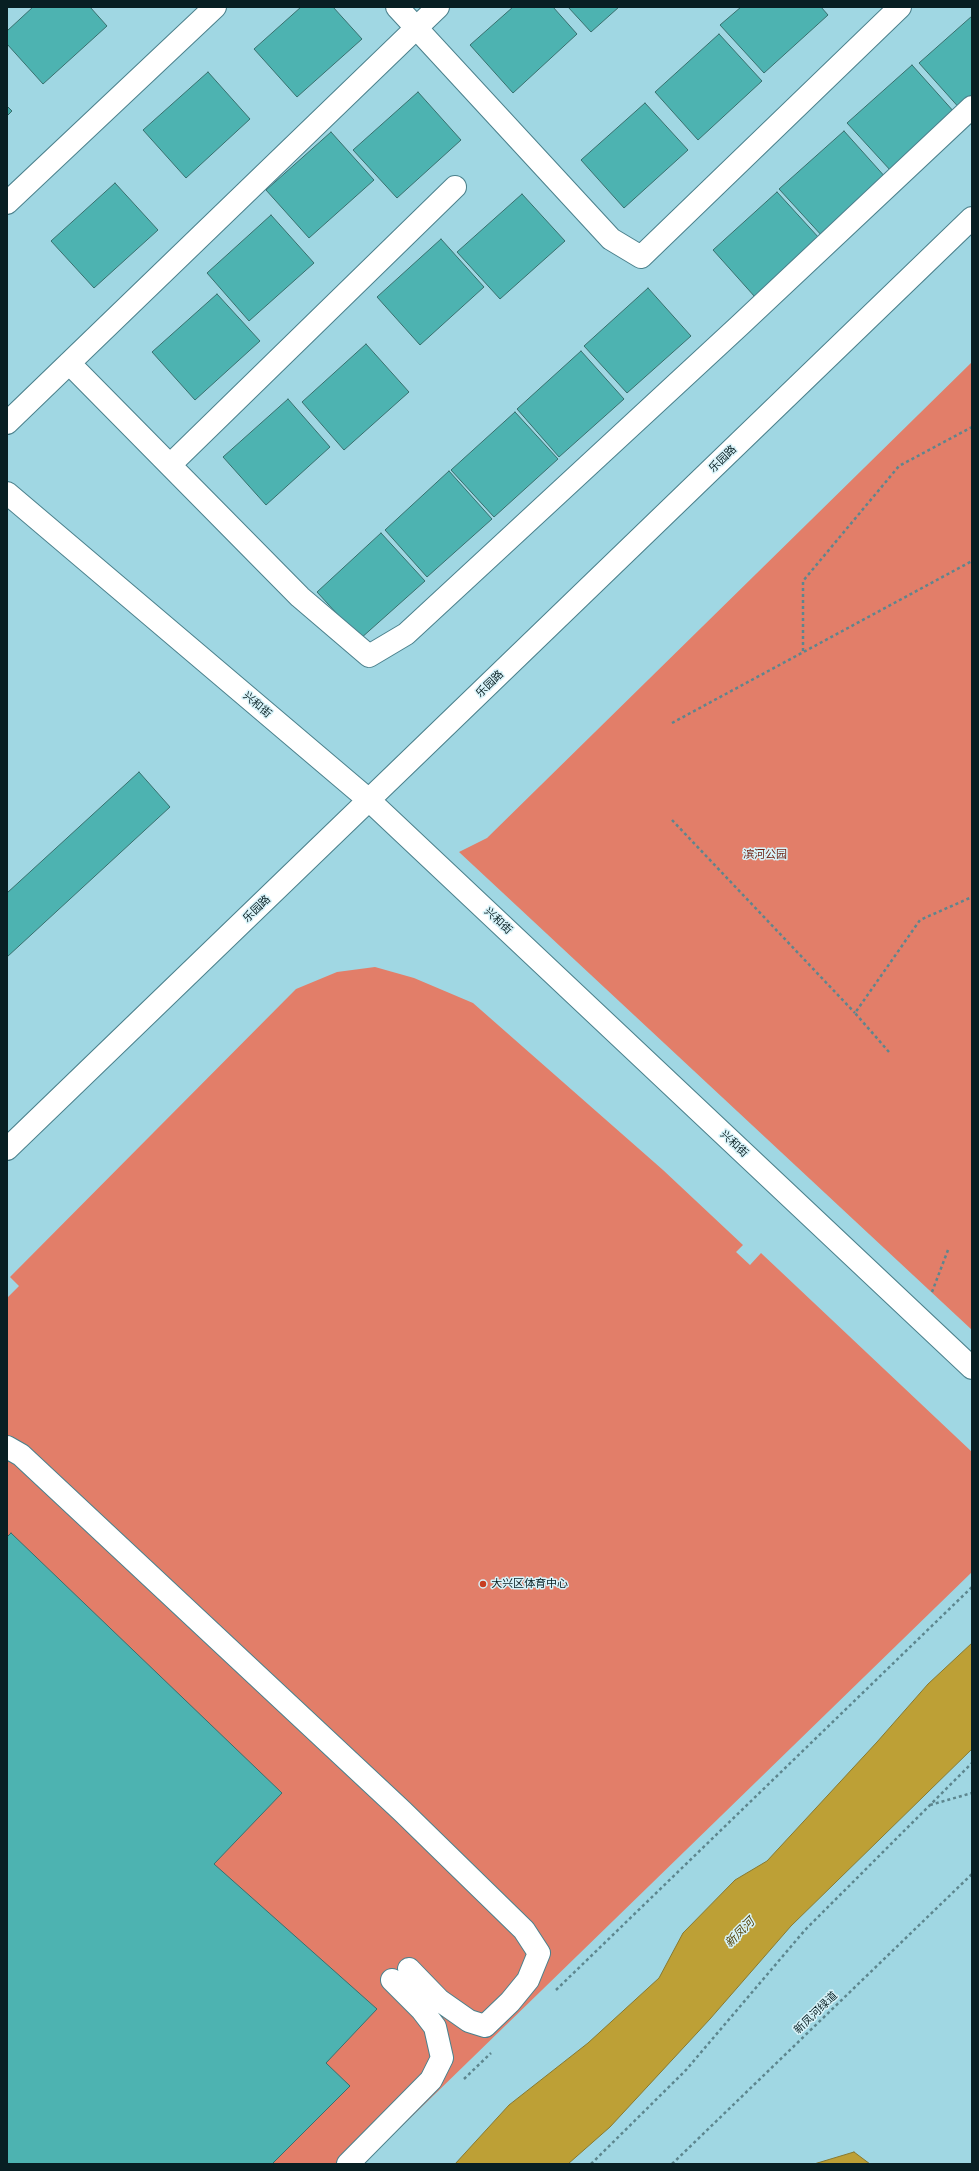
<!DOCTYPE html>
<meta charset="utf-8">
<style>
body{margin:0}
#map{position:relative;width:979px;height:2171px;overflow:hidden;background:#a0d7e3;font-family:"Fira Sans Condensed",sans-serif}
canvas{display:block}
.frame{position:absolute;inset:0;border:8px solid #081f23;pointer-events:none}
</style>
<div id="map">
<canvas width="979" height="2171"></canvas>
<div class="frame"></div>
</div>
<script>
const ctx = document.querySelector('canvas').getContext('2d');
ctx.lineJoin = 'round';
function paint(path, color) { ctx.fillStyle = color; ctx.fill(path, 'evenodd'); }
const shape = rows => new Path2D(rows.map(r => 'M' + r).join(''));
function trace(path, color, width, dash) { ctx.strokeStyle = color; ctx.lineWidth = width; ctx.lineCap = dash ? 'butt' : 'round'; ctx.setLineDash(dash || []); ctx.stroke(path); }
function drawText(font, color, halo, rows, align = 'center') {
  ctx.font = font + ' "Fira Sans Condensed","Noto Sans SC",sans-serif'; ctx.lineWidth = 3; ctx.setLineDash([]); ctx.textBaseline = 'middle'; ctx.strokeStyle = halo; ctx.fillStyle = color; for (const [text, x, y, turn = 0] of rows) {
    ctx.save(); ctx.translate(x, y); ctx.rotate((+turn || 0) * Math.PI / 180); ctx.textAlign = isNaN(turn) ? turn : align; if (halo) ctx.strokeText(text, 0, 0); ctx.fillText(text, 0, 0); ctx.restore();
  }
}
const green = shape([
 [972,362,972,1330,459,852,487,838],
 [375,967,414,978,473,1003,663,1170,743,1245,736,1252,750,1265,761,1253,972,1452,972,1572,363,2164,7,2164,7,1298,19,1286,10,1277,296,989,337,972]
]);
const water = shape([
 [972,1643,972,1749,791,1926,710,2019,610,2127,568,2164,455,2164,509,2105,588,2043,659,1978,683,1933,735,1880,767,1861,877,1742,928,1684,972,1643],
 [854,2152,870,2164,814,2164,854,2152]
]);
const building = shape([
 [33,7,90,7,107,26,43,84,7,44,7,31,33,7],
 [301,7,333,7,362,39,297,97,254,49,301,7],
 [513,7,553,7,577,34,513,93,470,45,513,7],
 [568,7,619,7,591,32,568,7],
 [741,7,821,7,828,15,764,73,720,25,741,7],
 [972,16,972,102,962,111,919,63,972,16],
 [719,34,762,81,698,140,655,92,719,34],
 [912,65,955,113,891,171,847,123,912,65],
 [208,72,250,119,186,178,143,130,208,72],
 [418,92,461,140,397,198,353,150,418,92],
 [645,103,688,150,624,208,581,160,645,103],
 [7,106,12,111,7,116,7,106],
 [844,131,887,179,823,237,779,189,844,131],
 [331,132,374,180,309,238,266,190,331,132],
 [115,183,158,230,94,288,51,241,115,183],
 [777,192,820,239,755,297,713,250,777,192],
 [522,194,565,241,500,299,457,252,522,194],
 [271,215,314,263,249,321,207,273,271,215],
 [441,239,484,287,420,345,377,297,441,239],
 [648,288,691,336,627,393,584,346,648,288],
 [217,294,260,341,195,400,152,352,217,294],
 [366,344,409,392,344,450,302,402,366,344],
 [581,351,624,399,559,457,517,409,581,351],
 [288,399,330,447,266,505,223,457,288,399],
 [515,412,558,459,494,517,451,470,515,412],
 [449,471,492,519,427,577,385,530,449,471],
 [381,533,425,581,360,639,317,592,381,533],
 [139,772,170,807,7,957,7,893,139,772],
 [11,1533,282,1793,214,1864,377,2009,326,2063,350,2086,272,2164,7,2164,7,1537,11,1533]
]);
const path = shape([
 [803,651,803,581,899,466,972,427],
 [672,723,972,561],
 [672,820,855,1013],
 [889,1052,855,1013,920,920,972,897],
 [932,1292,948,1250],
 [930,1805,972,1793],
 [556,1990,972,1587],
 [464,2079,491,2053],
 [591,2164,686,2070,805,1930,972,1763],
 [672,2164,972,1874]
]);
const minor = shape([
 [397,7,611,239,641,257,900,7],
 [7,203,215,7],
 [69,363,300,597,369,656,406,634,739,326,972,107],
 [7,423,438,7],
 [170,465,455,187],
 [7,493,370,801,972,1368],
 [7,1149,972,218],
 [7,1447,21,1455,402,1811,524,1930,539,1953,528,1980,510,2002,485,2026,469,2021,439,2000,409,1969],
 [348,2164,431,2080,442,2058,435,2027,422,2010,392,1980]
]);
const markers = [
 [483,1584,4,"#c83e22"]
];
const streetNames = [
 ["乐园路",723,459,-44],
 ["乐园路",490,684,-44],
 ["兴和街",257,705,40],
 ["乐园路",257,909,-44],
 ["兴和街",498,921,43],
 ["兴和街",734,1144,43],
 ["新凤河绿道",816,2013,-44]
];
const parkNames = [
 ["滨河公园",765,855]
];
const poiNames = [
 ["大兴区体育中心",491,1584]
];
const waterNames = [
 ["新凤河",740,1933,-45]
];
paint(green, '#e27e69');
paint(water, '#bda036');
trace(water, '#877930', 1);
paint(building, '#4db3b1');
trace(building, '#38706e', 1);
trace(minor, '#4b808c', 24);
trace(path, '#5d868e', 2.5, [3, 3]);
trace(minor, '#fff', 22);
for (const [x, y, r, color] of markers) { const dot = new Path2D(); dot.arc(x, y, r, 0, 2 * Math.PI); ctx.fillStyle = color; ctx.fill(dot); trace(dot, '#d8f3f9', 1.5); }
drawText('11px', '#081f23', '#d8f3f9', streetNames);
drawText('11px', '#6c1e0f', '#d8f3f9', parkNames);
drawText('11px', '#081f23', '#d8f3f9', poiNames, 'left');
drawText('italic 12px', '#56470e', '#d8f3f9', waterNames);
</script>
